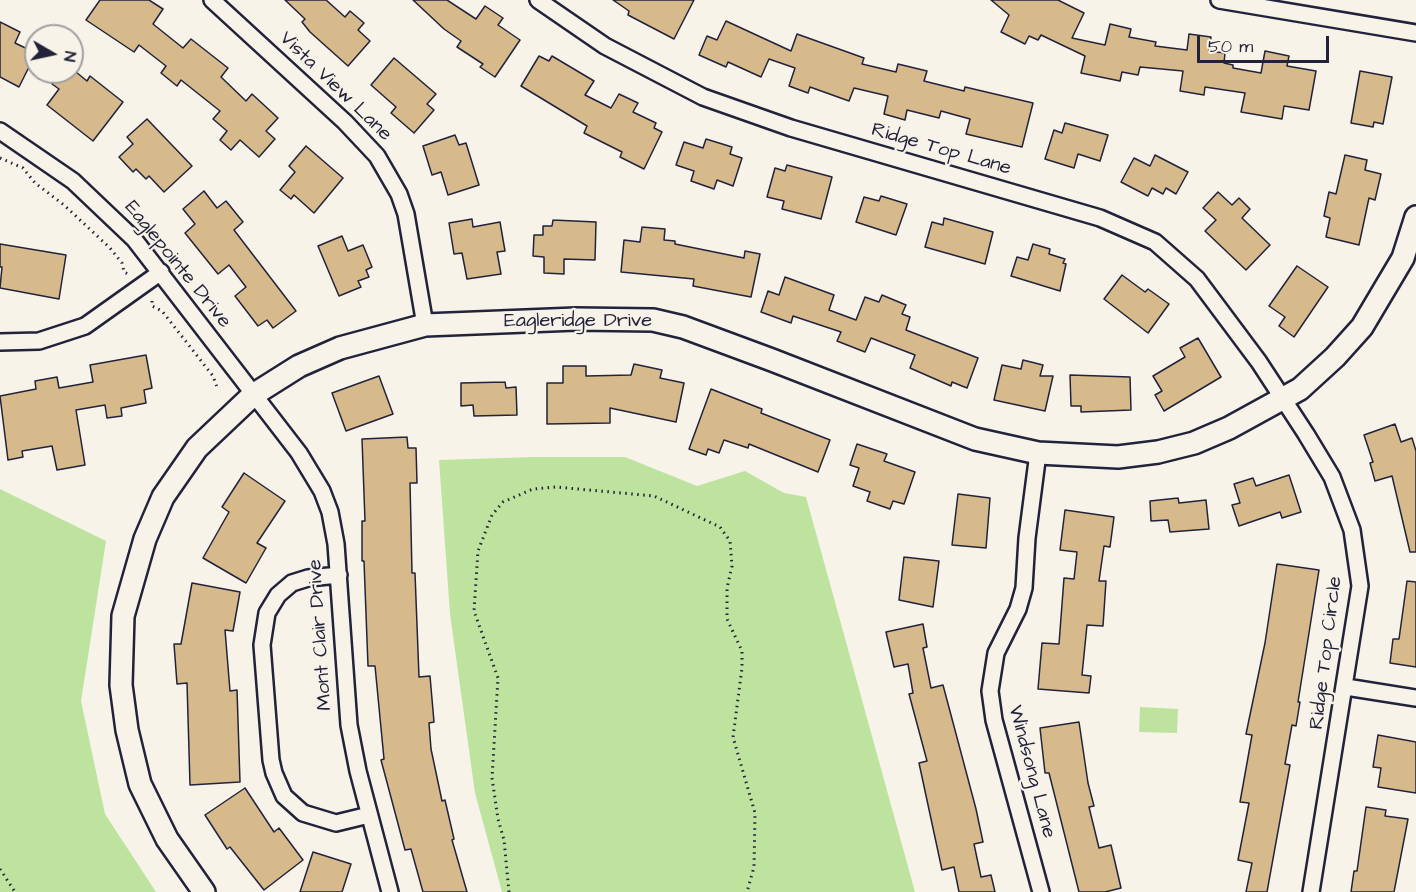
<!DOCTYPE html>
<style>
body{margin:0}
#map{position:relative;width:1416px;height:892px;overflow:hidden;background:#f7f3e8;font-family:"Architects Daughter",sans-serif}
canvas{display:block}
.north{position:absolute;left:24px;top:24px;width:60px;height:60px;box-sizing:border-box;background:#f7f3e8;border:2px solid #a29fa3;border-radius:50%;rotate:99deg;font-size:16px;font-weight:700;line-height:24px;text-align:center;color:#22223b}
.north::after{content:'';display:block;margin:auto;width:21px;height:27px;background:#22223b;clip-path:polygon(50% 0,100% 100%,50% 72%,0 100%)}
.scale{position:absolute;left:1197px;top:36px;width:132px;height:27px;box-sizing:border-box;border:3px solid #22223b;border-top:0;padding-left:8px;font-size:18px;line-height:21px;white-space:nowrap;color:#22223b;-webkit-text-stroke:4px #f7f3e8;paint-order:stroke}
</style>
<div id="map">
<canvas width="1416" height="892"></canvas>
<div class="north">N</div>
<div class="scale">50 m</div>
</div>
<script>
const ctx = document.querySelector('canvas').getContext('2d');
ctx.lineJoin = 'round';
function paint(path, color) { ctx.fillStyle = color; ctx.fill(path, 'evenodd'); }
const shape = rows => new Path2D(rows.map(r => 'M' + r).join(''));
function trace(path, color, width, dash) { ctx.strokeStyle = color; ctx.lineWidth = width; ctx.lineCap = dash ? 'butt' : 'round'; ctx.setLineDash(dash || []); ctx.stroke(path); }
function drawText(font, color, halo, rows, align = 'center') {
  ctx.font = font + ' "Architects Daughter",sans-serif'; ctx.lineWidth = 4.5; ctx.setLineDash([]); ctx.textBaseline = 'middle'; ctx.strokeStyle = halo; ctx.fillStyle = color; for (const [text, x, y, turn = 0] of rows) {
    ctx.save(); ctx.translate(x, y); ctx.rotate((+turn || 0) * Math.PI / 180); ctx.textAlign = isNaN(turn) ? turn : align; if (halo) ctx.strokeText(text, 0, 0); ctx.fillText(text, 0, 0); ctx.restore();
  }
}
const green = shape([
 [535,457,625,457,697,486,745,471,784,493,806,497,915,892,502,892,475,793,450,614,439,460],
 [0,489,106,541,81,701,105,814,156,892,0,892],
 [1140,707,1178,709,1177,733,1139,732]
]);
const building = shape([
 [100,0,149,0,163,9,153,24,183,48,191,39,228,68,221,77,246,101,252,94,278,118,266,131,275,139,259,157,240,140,231,150,220,140,227,131,213,119,220,111,181,80,177,86,161,73,166,66,139,45,134,52,86,20,100,0],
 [285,0,326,0,345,17,350,11,364,23,358,30,370,41,348,66,310,32,302,22,305,19,285,0],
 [413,0,447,0,476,19,485,6,503,18,498,25,520,40,495,77,480,67,483,64,457,47,461,41,444,29,413,0],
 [613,0,694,0,674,39,628,15,629,11,613,0],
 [991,0,1058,0,1084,13,1072,38,1105,45,1110,24,1131,29,1129,37,1156,42,1155,46,1187,50,1189,34,1211,37,1209,51,1225,53,1224,63,1233,65,1233,68,1261,73,1265,51,1289,56,1287,66,1316,71,1309,110,1284,106,1282,119,1241,112,1245,93,1205,87,1204,95,1180,91,1183,71,1140,67,1138,75,1122,72,1120,81,1081,73,1085,56,1041,35,1038,40,1029,36,1025,44,1001,32,1009,15,991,0],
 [726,21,791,51,797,34,864,58,862,64,896,72,898,64,927,71,924,81,964,91,965,87,1033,103,1022,147,966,134,970,119,941,111,939,118,907,110,905,120,884,114,888,96,854,88,849,101,810,87,808,93,789,86,795,68,769,59,761,77,728,62,726,67,699,55,707,36,717,40,726,21],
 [0,22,20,32,15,43,36,53,19,87,0,77,0,22],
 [539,56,549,61,552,56,594,81,585,95,611,108,619,94,638,103,633,112,656,123,654,128,662,132,644,169,620,157,622,152,584,133,587,126,521,86,539,56],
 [394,58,436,94,427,104,434,110,414,133,391,113,396,107,371,85,394,58],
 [1360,71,1392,77,1383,124,1374,122,1373,127,1351,123,1360,71],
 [61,72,76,72,87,81,90,76,123,102,93,141,47,105,59,89,52,84,61,72],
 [147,119,192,166,164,192,149,176,146,179,136,169,133,172,119,157,133,144,127,137,147,119],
 [1065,123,1108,135,1100,161,1078,154,1074,168,1045,159,1054,130,1062,133,1065,123],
 [455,135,459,145,466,143,479,185,448,195,441,172,432,175,423,146,455,135],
 [706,139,732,147,730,154,742,158,733,186,717,180,714,189,691,181,694,171,676,165,684,142,703,148,706,139],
 [306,146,343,178,314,213,294,195,291,199,280,190,295,172,289,166,306,146],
 [1155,155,1188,172,1176,194,1166,188,1163,194,1152,188,1148,196,1121,182,1134,158,1150,166,1155,155],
 [1345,155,1367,160,1365,170,1381,174,1375,200,1369,198,1359,245,1326,237,1330,218,1324,216,1329,192,1336,194,1345,155],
 [787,165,832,177,821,219,782,209,784,201,767,197,775,168,785,171,787,165],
 [204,191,217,208,226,201,243,222,234,230,296,311,273,328,267,320,258,326,235,296,246,287,229,265,218,274,185,233,195,224,183,209,204,191],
 [1218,192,1232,205,1239,198,1250,209,1242,218,1270,245,1246,270,1205,231,1216,220,1203,208,1218,192],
 [881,196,907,204,896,235,856,222,864,197,879,201,881,196],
 [944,218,993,232,985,264,925,247,932,222,943,225,944,218],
 [472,219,473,227,500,222,505,251,497,252,501,274,467,279,462,253,454,254,449,223,472,219],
 [553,220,596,222,595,260,564,259,564,274,544,273,544,257,533,256,534,235,543,235,543,226,552,226,553,220],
 [642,227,665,229,664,240,675,241,675,244,744,258,745,251,760,254,751,297,693,286,694,279,621,272,624,240,640,242,642,227],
 [342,236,348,251,363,245,372,267,366,270,369,277,358,281,361,287,339,296,318,246,342,236],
 [0,244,66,255,59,299,0,288,2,267,0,267,0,244],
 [1033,244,1050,249,1049,254,1065,259,1063,263,1066,264,1060,291,1011,276,1017,257,1028,260,1033,244],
 [1297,266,1328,287,1294,337,1279,326,1285,317,1269,306,1297,266],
 [1122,275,1145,292,1148,289,1169,304,1148,333,1104,299,1122,275],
 [785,277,834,295,829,310,856,320,865,297,879,302,882,295,906,305,902,314,910,317,906,330,978,358,967,388,952,382,951,386,910,368,915,355,871,338,865,352,837,341,841,332,793,316,791,323,761,312,768,291,779,295,785,277],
 [1198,338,1221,377,1164,411,1155,395,1162,391,1153,376,1185,357,1180,348,1198,338],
 [146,355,152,388,144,390,146,403,121,408,122,416,107,418,105,405,76,410,85,465,57,470,52,446,22,451,23,457,8,460,0,396,36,389,35,381,57,377,59,388,93,382,90,365,146,355],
 [1023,360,1043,365,1040,376,1053,376,1045,411,994,400,1002,365,1021,369,1023,360],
 [634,364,662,370,660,378,684,383,676,422,610,408,610,423,547,424,547,383,563,383,563,366,586,366,586,376,631,375,634,364],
 [1070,375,1130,377,1131,410,1081,412,1081,406,1071,406,1070,375],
 [379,376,393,414,346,431,332,393,379,376],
 [505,382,506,388,516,387,517,415,474,416,473,405,461,406,461,383,505,382],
 [711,389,762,409,761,413,830,440,818,472,749,444,748,448,724,440,719,453,708,449,706,455,689,449,711,389],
 [1395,424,1401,442,1412,438,1416,451,1416,552,1410,552,1392,476,1375,481,1370,463,1373,462,1364,435,1395,424],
 [407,437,408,448,416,448,417,483,410,483,412,573,415,573,419,677,430,676,434,722,429,723,431,749,442,801,445,800,454,839,452,840,467,892,423,892,411,849,405,850,381,760,384,759,375,666,368,666,364,561,362,561,362,521,365,521,362,439,407,437],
 [857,444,887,454,884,461,915,472,904,504,893,501,890,509,867,501,870,492,853,486,859,468,850,465,857,444],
 [244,473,285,501,257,543,266,548,246,583,203,558,229,512,222,507,244,473],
 [1289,475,1301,512,1282,518,1280,512,1239,526,1232,505,1240,503,1234,484,1253,478,1256,486,1289,475],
 [958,494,990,498,986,548,952,545,958,494],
 [1178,498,1179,503,1206,500,1209,529,1170,532,1168,520,1151,521,1150,501,1178,498],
 [1065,510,1114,517,1110,547,1104,546,1099,581,1106,581,1103,626,1087,625,1082,675,1091,676,1089,693,1038,689,1042,643,1059,644,1064,578,1074,579,1077,552,1060,550,1065,510],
 [904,557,939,561,933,607,899,600,904,557],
 [1277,564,1319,570,1298,702,1300,702,1296,726,1292,725,1285,764,1290,765,1267,892,1246,892,1252,863,1238,860,1249,803,1240,802,1252,735,1246,734,1265,643,1277,564],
 [1407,581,1416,582,1416,667,1390,663,1393,639,1399,639,1407,581],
 [192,583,240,592,233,631,225,630,230,691,237,690,240,782,190,785,187,683,177,684,174,644,181,644,192,583],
 [923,624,927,647,923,648,931,688,943,685,976,809,983,842,974,844,981,877,991,875,995,892,959,892,954,867,942,870,919,763,927,761,909,694,913,693,908,664,894,667,886,632,923,624],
 [1079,722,1088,783,1094,806,1089,807,1099,848,1111,845,1121,888,1105,892,1079,892,1049,773,1045,773,1040,728,1079,722],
 [1378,735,1416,742,1416,793,1378,787,1381,768,1373,767,1378,735],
 [245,788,274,832,279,828,303,860,264,890,230,847,227,849,205,815,245,788],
 [1366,807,1386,810,1385,816,1408,819,1394,892,1351,892,1354,871,1357,871,1366,807],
 [313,852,351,864,342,892,300,892,313,852]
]);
const path = shape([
 [0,158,23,168,35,183,64,205,110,248,122,263,124,272,128,274],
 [152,301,152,306,162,311,213,376,217,387],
 [0,869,15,892],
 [509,892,504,840,498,819,492,778,498,678,474,611,478,551,492,515,503,502,533,489,556,487,654,496,720,527,730,541,732,566,727,588,727,619,742,651,742,668,733,737,755,813,754,867,747,892]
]);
const minor = shape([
 [212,0,345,122,377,156,399,194,406,214,425,325],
 [538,0,605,46,703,97,791,128,1100,218,1155,242,1197,279,1259,362,1306,434,1332,477,1352,530,1360,586,1311,892],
 [1219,0,1416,33],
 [0,131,73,181,134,239,299,453,322,491,330,512,336,544,349,725,358,771,390,892],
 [0,342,39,341,85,326,161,272],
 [1038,453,1027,538,1024,588,1018,609,996,653,990,691,994,720,1041,892],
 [339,575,308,578,292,583,278,595,267,613,262,645,271,760,274,773,284,796,303,813,336,823,369,815],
 [1346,687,1416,698]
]);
const secondary = shape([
 [204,892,167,839,140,784,127,730,121,685,123,616,145,539,163,497,197,448,253,395,299,366,340,348,425,325,576,319,653,320,683,327,772,360,975,439,1038,453,1118,457,1158,452,1194,443,1229,428,1300,389,1335,357,1362,327,1403,258,1416,217]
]);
const streetNames = [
 ["Vista View Lane",335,87,44],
 ["Ridge Top Lane",941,150,16],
 ["Eaglepointe Drive",177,265,51],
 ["Eagleridge Drive",578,322],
 ["Mont Clair Drive",321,635,-94],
 ["Ridge Top Circle",1327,653,-83],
 ["Windsong Lane",1031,772,75]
];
paint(green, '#bde39f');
paint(building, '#d7ba8b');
trace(building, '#22223b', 1.5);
trace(minor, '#22223b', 20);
trace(secondary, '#22223b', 26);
trace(path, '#22223b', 3, [1.5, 4.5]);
trace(minor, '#f7f3e8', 15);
trace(secondary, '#f7f3e8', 21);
drawText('20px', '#22223b', '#f7f3e8', streetNames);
</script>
